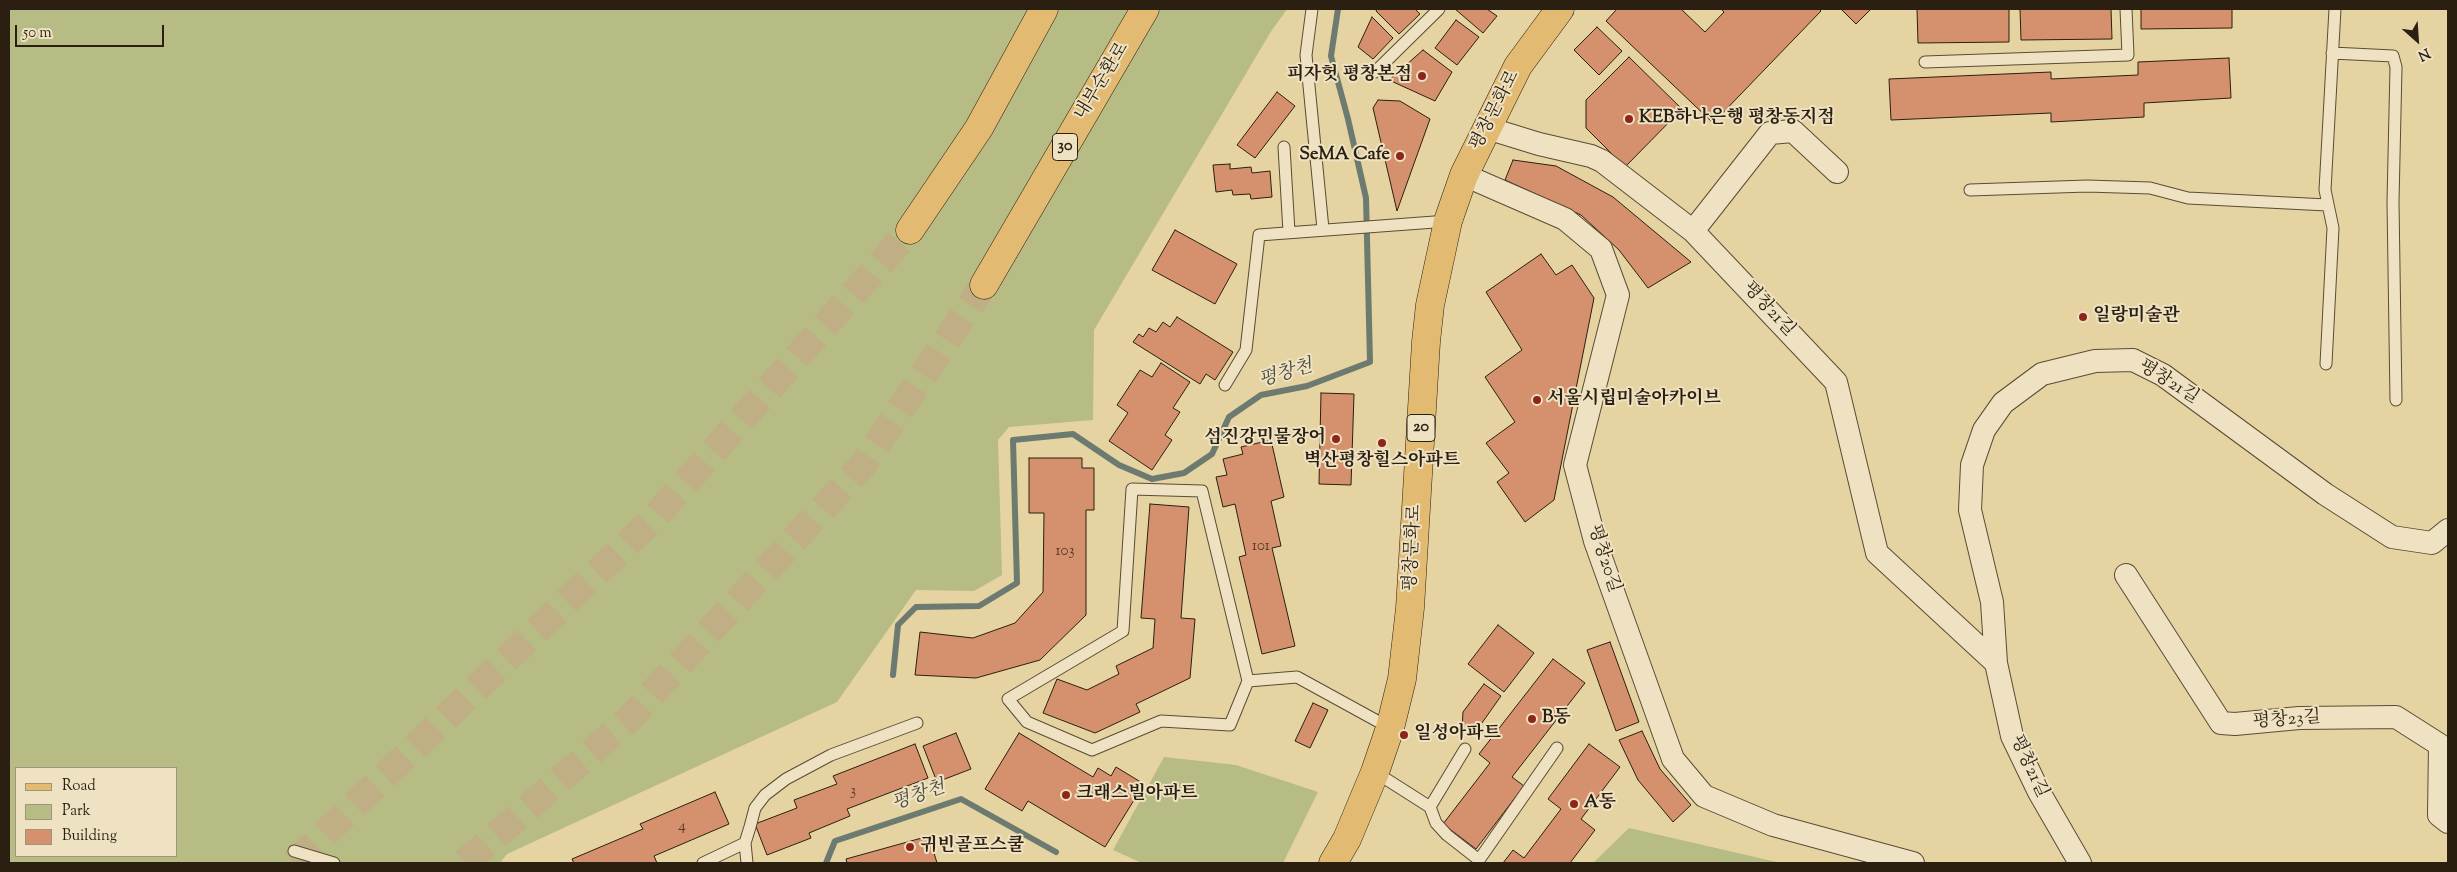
<!DOCTYPE html>
<meta charset="utf-8">
<style>
body{margin:0}
#map{position:relative;width:2457px;height:872px;overflow:hidden;background:#e5d3a2;font-family:"Sorts Mill Goudy",serif}
canvas{display:block}
.frame{position:absolute;inset:0;border:10px solid #2b1f11;pointer-events:none}
.legend{position:absolute;left:15px;top:767px;width:162px;height:90px;box-sizing:border-box;background:#eee2c3;border:1px solid #a0947c;margin:0;padding:6px 9px;list-style:none;font-size:15px;color:#2b1f11}
.legend li{display:flex;align-items:center;gap:10px;height:25px}
.legend b{width:25px;border:1px solid #a0947c}
.north{position:absolute;left:2392px;top:15px;width:50px;height:50px;-webkit-text-stroke:4px #eee2c3;paint-order:stroke;rotate:154deg;font-size:14px;font-weight:700;line-height:20px;text-align:center;color:#2b1f11}
.north::after{content:'';display:block;margin:auto;width:18px;height:22px;background:#2b1f11;clip-path:polygon(50% 0,100% 100%,50% 72%,0 100%)}
.scale{position:absolute;left:15px;top:25px;width:149px;height:22px;box-sizing:border-box;border:2px solid #2b1f11;border-top:0;padding-left:6px;font-size:15px;line-height:18px;white-space:nowrap;color:#2b1f11;-webkit-text-stroke:4px #eee2c3;paint-order:stroke}
</style>
<div id="map">
<canvas width="2457" height="872"></canvas>
<div class="frame"></div>
<ul class="legend">
<li><b style="height:6px;background:#e2ba71"></b>Road</li>
<li><b style="height:14px;background:#b6bc84"></b>Park</li>
<li><b style="height:14px;background:#d5916d"></b>Building</li>
</ul>
<div class="north">N</div>
<div class="scale">50 m</div>
</div>
<script>
const ctx = document.querySelector('canvas').getContext('2d');
ctx.lineJoin = 'round';
function paint(path, color) { ctx.fillStyle = color; ctx.fill(path, 'evenodd'); }
const shape = rows => new Path2D(rows.map(r => 'M' + r).join(''));
function trace(path, color, width, dash) { ctx.strokeStyle = color; ctx.lineWidth = width; ctx.lineCap = dash ? 'butt' : 'round'; ctx.setLineDash(dash || []); ctx.stroke(path); }
function drawText(font, color, halo, rows, align = 'center') {
  ctx.font = font + ' "Sorts Mill Goudy","Noto Serif KR",serif'; ctx.lineWidth = 4; ctx.setLineDash([]); ctx.textBaseline = 'middle'; ctx.strokeStyle = halo; ctx.fillStyle = color; for (const [text, x, y, turn = 0] of rows) {
    ctx.save(); ctx.translate(x, y); ctx.rotate((+turn || 0) * Math.PI / 180); ctx.textAlign = isNaN(turn) ? turn : align; if (halo) ctx.strokeText(text, 0, 0); ctx.fillText(text, 0, 0); ctx.restore();
  }
}
const green = shape([
 [9,9,1287,9,1270,33,1094,330,1093,420,1009,427,998,440,1002,575,974,591,916,590,837,702,507,854,500,863,9,863],
 [16,768,176,768,176,856,16,856],
 [1164,757,1236,765,1318,792,1283,863,1142,863,1113,850],
 [1629,828,1781,863,1593,863]
]);
const stream = shape([
 [893,675,898,625,916,607,979,606,1017,583,1013,440,1073,434,1119,465,1152,479,1184,473,1212,454,1229,417,1261,395,1307,386,1370,362,1366,198,1348,119,1331,56,1338,9],
 [826,863,835,841,961,799,1056,852]
]);
const building = shape([
 [1377,9,1415,9,1420,14,1399,34,1376,11,1377,9],
 [1455,9,1487,9,1497,16,1483,33,1455,9],
 [1617,9,1681,9,1705,32,1724,12,1721,9,1819,9,1821,11,1713,123,1606,21,1617,9],
 [1841,9,1871,9,1856,24,1841,9],
 [1917,9,2009,9,2009,42,1918,43,1917,9],
 [2020,9,2111,9,2112,39,2021,40,2020,9],
 [2141,9,2232,9,2232,28,2141,29,2141,9],
 [1372,17,1393,38,1373,59,1358,47,1372,17],
 [1456,20,1479,37,1457,65,1435,48,1456,20],
 [1597,27,1622,51,1599,75,1574,50,1597,27],
 [1423,50,1452,72,1435,101,1389,80,1423,50],
 [1629,57,1682,109,1625,167,1586,128,1586,100,1629,57],
 [2229,58,2231,98,2144,103,2144,117,2051,122,2051,113,1891,120,1889,79,2051,72,2051,79,2138,75,2138,62,2229,58],
 [1277,92,1295,106,1255,158,1237,145,1277,92],
 [1378,100,1400,101,1430,119,1397,211,1373,108,1378,100],
 [1513,160,1556,166,1613,197,1691,262,1648,288,1619,250,1581,215,1505,180,1513,160],
 [1230,164,1230,169,1251,167,1252,173,1270,171,1272,197,1251,199,1250,194,1233,195,1232,190,1216,192,1213,165,1230,164],
 [1175,230,1237,264,1215,304,1152,270,1175,230],
 [1541,254,1556,275,1572,265,1594,298,1554,500,1525,522,1497,482,1509,473,1486,443,1515,422,1485,377,1522,350,1486,292,1541,254],
 [1177,317,1233,352,1215,380,1206,374,1200,384,1133,342,1139,334,1143,337,1149,328,1156,332,1163,322,1170,327,1177,317],
 [1161,363,1190,382,1173,408,1180,412,1165,435,1172,440,1152,470,1109,441,1128,413,1117,405,1140,370,1152,377,1161,363],
 [1321,393,1354,394,1351,485,1319,484,1321,393],
 [1271,440,1284,497,1271,501,1281,546,1272,548,1295,646,1262,654,1239,557,1246,555,1235,504,1223,507,1216,477,1227,475,1223,459,1243,454,1241,447,1271,440],
 [1029,458,1082,458,1082,468,1094,468,1094,510,1086,510,1086,615,1040,660,976,678,915,675,920,632,973,638,1015,623,1043,592,1044,513,1029,513,1029,458],
 [1150,504,1189,507,1181,618,1195,619,1190,678,1136,704,1140,712,1095,733,1043,713,1057,679,1087,690,1119,674,1116,666,1153,648,1155,619,1141,618,1150,504],
 [1498,625,1534,653,1504,692,1468,664,1498,625],
 [1610,642,1639,722,1616,731,1587,650,1610,642],
 [1553,659,1585,683,1512,777,1524,786,1476,849,1443,824,1490,763,1479,754,1553,659],
 [1484,684,1501,696,1472,737,1462,730,1463,712,1484,684],
 [1313,703,1328,710,1310,748,1295,741,1313,703],
 [1642,731,1660,769,1691,805,1673,822,1638,780,1619,740,1642,731],
 [956,733,971,769,937,782,923,746,956,733],
 [1019,733,1093,777,1098,768,1111,776,1116,767,1144,784,1105,847,1028,801,1022,811,985,789,1019,733],
 [915,744,928,778,847,809,850,816,809,833,811,838,767,855,755,824,797,808,794,800,837,784,833,776,915,744],
 [1589,744,1620,767,1581,819,1595,830,1570,863,1503,863,1513,850,1524,858,1561,809,1548,799,1589,744],
 [715,792,729,824,654,856,657,863,574,863,572,859,643,829,640,824,715,792],
 [929,836,937,863,847,863,846,859,929,836]
]);
const highwayTunnel = shape([
 [294,863,653,519,910,230],
 [465,863,627,721,862,466,984,285]
]);
const lane = shape([
 [1312,9,1306,55,1323,229],
 [2332,53,2393,56,2396,67,2393,202,2396,400],
 [1925,62,2128,55,2126,9],
 [1375,72,1439,9],
 [1284,147,1289,232],
 [1970,190,2087,186,2150,188,2188,198,2327,205],
 [2326,364,2333,228,2325,190,2335,9],
 [1225,385,1246,350,1259,235,1448,221],
 [1248,681,1230,725,1161,721,1092,750,1027,722,1008,699,1123,631,1132,489,1202,491,1248,681,1297,677,1390,728],
 [1375,772,1430,807,1436,823,1447,835,1479,860,1557,748],
 [1430,807,1465,749],
 [294,851,334,863],
 [703,863,745,843],
 [747,863,745,843,750,827,755,808,765,795,786,779,831,755,917,723]
]);
const street = shape([
 [1487,128,1539,144,1591,156,1602,161,1693,231],
 [1837,172,1793,131,1770,133,1693,231,1836,382,1877,553,1996,663],
 [1464,175,1565,219,1601,249,1618,295,1575,465,1595,541,1673,759,1704,796,1773,825,1913,863],
 [2126,575,2221,723,2235,724,2299,718,2396,717,2440,745,2439,815,2448,822],
 [2080,863,2039,792,2012,736,1996,663,1992,602,1970,510,1972,465,1984,430,2003,403,2042,374,2095,361,2133,360,2163,375,2325,494,2392,537,2432,543,2448,530]
]);
const primary = shape([
 [1333,863,1347,839,1375,772,1390,728,1402,679,1410,608,1426,342,1430,305,1448,221,1464,175,1518,66,1560,9]
]);
const highway = shape([
 [910,230,979,128,1044,9],
 [984,285,1145,9]
]);
const markers = [
 [1422,76,5,"#8f2418"],
 [1629,119,5,"#8f2418"],
 [1400,156,5,"#8f2418"],
 [2083,317,5,"#8f2418"],
 [1537,400,5,"#8f2418"],
 [1336,439,5,"#8f2418"],
 [1382,443,5,"#8f2418"],
 [1532,719,5,"#8f2418"],
 [1404,735,5,"#8f2418"],
 [1066,795,5,"#8f2418"],
 [1574,804,5,"#8f2418"],
 [910,847,5,"#8f2418"]
];
const numberNames = [
 ["101",1261,547],
 ["103",1065,552],
 ["3",853,792],
 ["4",682,827]
];
const shields = [
 [1065,147,25],
 [1421,428,28]
];
const shieldNames = [
 ["30",1065,147],
 ["20",1421,428]
];
const poiNames = [
 ["피자헛 평창본점",1412,76,"right"],
 ["KEB하나은행 평창동지점",1639,119],
 ["SeMA Cafe",1390,156,"right"],
 ["일랑미술관",2093,317],
 ["서울시립미술아카이브",1547,400],
 ["섬진강민물장어",1326,439,"right"],
 ["벽산평창힐스아파트",1382,462,"center"],
 ["B동",1542,719],
 ["일성아파트",1414,735],
 ["크래스빌아파트",1076,795],
 ["A동",1584,804],
 ["귀빈골프스쿨",920,847]
];
const streetNames = [
 ["내부순환로",1103,82,-59],
 ["평창문화로",1496,111,-63],
 ["평창21길",1768,310,47],
 ["평창21길",2168,383,32],
 ["평창문화로",1414,548,-87],
 ["평창20길",1603,559,72],
 ["평창23길",2287,721,-4],
 ["평창21길",2028,767,65]
];
const waterNames = [
 ["평창천",1286,375,-16],
 ["평창천",919,797,-19]
];
paint(green, '#b6bc84');
trace(stream, '#6c7a6f', 6);
paint(building, '#d5916d');
trace(building, '#2b1f11', 1);
trace(highwayTunnel, '#c0af85', 28, [28, 14]);
trace(lane, '#5a4c35', 13);
trace(street, '#5a4c35', 24);
trace(primary, '#2b1f11', 29);
trace(highway, '#2b1f11', 29);
trace(lane, '#eee2c3', 11);
trace(street, '#eee2c3', 22);
trace(primary, '#e2ba71', 28);
trace(highway, '#e2ba71', 28);
for (const [x, y, r, color] of markers) { const dot = new Path2D(); dot.arc(x, y, r, 0, 2 * Math.PI); ctx.fillStyle = color; ctx.fill(dot); trace(dot, '#eee2c3', 2); }
drawText('15px', '#563c28', null, numberNames);
for (const [x, y, w] of shields) { const box = new Path2D(); box.roundRect(x - w / 2, y - 13.5, w, 27, 4); ctx.fillStyle = '#eee2c3'; ctx.fill(box); trace(box, '#2b1f11', 1); }
drawText('bold 16px', '#2b1f11', null, shieldNames);
drawText('bold 18px', '#2b1f11', '#eee2c3', poiNames, 'left');
drawText('18px', '#2b1f11', '#eee2c3', streetNames);
drawText('italic 19px', '#4c4c40', '#eee2c3', waterNames);
</script>
